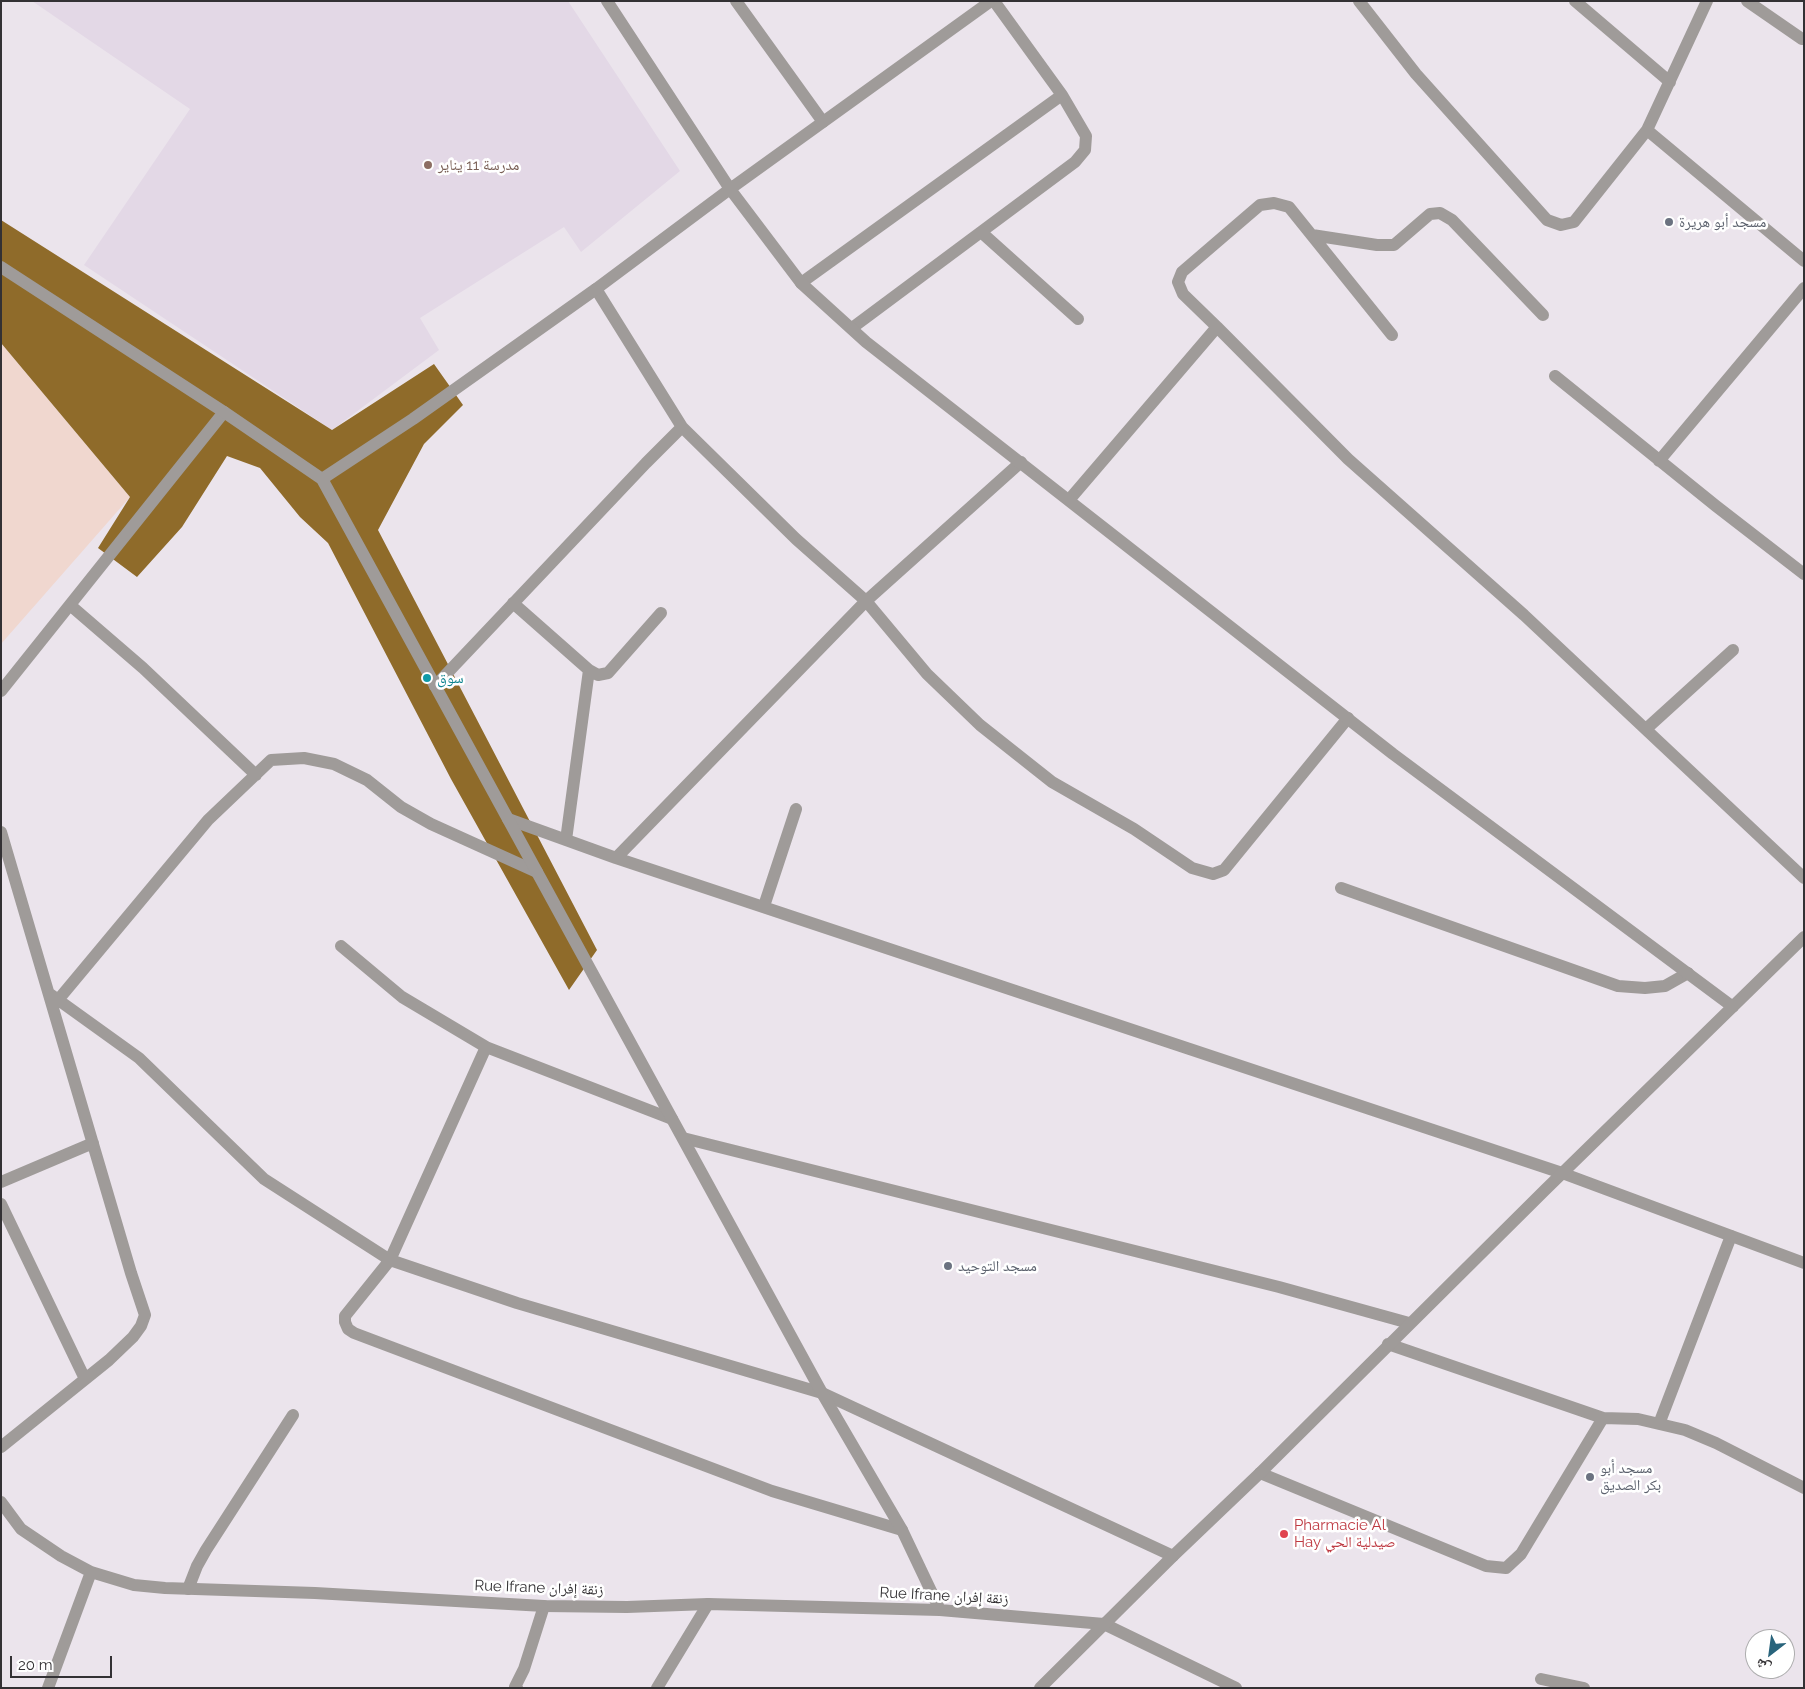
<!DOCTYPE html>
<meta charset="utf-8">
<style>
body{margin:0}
#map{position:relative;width:1805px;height:1689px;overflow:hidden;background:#ebe4ec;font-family:Raleway,"Noto Naskh Arabic",sans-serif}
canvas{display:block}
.frame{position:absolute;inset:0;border:2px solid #333134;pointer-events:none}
.north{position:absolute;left:1745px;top:1629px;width:50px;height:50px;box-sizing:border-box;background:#fff;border:1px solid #adadae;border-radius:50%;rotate:210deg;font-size:14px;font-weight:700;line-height:20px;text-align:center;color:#333134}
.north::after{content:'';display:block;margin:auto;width:18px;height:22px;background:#29647c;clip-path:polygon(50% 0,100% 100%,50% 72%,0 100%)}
.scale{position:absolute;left:10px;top:1656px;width:102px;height:22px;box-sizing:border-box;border:2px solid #333134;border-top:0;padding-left:6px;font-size:15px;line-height:18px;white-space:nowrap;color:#333134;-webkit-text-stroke:4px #fff;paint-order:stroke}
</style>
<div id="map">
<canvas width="1805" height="1689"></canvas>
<div class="frame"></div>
<div class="north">ش</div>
<div class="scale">20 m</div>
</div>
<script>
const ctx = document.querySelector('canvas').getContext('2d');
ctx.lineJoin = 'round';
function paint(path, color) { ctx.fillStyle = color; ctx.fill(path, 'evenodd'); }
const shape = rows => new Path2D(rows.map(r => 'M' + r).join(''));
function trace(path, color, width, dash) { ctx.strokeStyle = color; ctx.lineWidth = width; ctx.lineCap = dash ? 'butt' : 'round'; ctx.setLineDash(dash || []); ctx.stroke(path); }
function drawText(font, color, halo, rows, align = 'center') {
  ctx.font = font + ' Raleway,"Noto Naskh Arabic",sans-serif'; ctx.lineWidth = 5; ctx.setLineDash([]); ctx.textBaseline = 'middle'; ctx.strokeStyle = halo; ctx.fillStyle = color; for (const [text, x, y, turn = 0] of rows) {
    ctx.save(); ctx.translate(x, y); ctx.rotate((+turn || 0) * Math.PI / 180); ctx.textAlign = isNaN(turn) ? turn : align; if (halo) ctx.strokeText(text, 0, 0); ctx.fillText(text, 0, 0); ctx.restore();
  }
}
const commercial = shape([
 [1,343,130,497,1,644]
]);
const built = shape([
 [32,1,568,1,680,171,581,252,564,227,420,318,439,350,332,430,84,265,190,109]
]);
const building = shape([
 [1,220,332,430,434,364,463,405,424,444,378,530,597,950,569,990,451,779,328,543,300,517,260,468,227,456,182,527,137,577,98,548,130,497,1,343]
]);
const minor = shape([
 [736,1,823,122],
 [994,1,1062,95],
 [1359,1,1416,74,1547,220,1561,225,1574,222,1647,130,1707,1],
 [1575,1,1670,82],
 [1747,1,1802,39],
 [1647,130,1804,261],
 [981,232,1078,319],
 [1312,235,1377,245,1394,245,1430,214,1440,213,1452,220,1543,315],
 [801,283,1062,95,1086,136,1085,150,1075,162,852,328],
 [1217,327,1348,459,1524,615,1804,878],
 [1555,376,1716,506,1804,574],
 [682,427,796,539,866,601,927,674,980,725,1052,782,1134,829,1192,868,1213,874,1224,870,1348,718],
 [1659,461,1804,288],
 [1069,500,1217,327,1183,294,1178,282,1182,272,1260,205,1274,203,1289,207,1392,335],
 [513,603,589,670,598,675,608,673,661,613],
 [70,605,143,668,256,775],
 [435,686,646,463,682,427,596,289],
 [1,691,224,412],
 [1646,729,1733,650],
 [508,819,616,858,1562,1173],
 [1,832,131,1273,145,1315,141,1326,133,1337,109,1360,1,1447],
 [566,840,589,670],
 [616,858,866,601,1021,462],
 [1341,888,1618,986,1645,988,1665,986,1688,973],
 [764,906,796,809],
 [341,946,402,997,486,1047,390,1260,345,1316,345,1322,348,1329,354,1333,772,1491,902,1530],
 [50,994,139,1058,264,1179,390,1260,517,1303,822,1393,1173,1556],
 [58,1000,208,820,271,760,304,758,334,764,367,780,401,807,431,824,537,872],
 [486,1047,672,1119],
 [683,1138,1279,1287,1409,1323],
 [1,1182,93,1143],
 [1,1204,85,1379],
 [1603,1418,1638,1419,1685,1430,1716,1443,1804,1488],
 [1659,1424,1731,1236],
 [1260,1473,1486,1566,1506,1568,1521,1554,1603,1418,1388,1344],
 [188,1589,197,1566,206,1550,293,1415],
 [1104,1624,1236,1688],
 [1541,1679,1584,1688],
 [517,1688,515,1687,524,1669,544,1606],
 [657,1688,708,1604]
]);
const tertiary = shape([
 [607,1,730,189,801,283,866,342,1393,754,1733,1007],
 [1,267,224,412,322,479,822,1393,902,1530,940,1610],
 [322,479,413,419,596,289,730,189,991,1],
 [1562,1173,1804,1263],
 [1,1502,21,1529,61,1556,91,1572,134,1585,165,1588,315,1593,544,1606,627,1607,708,1604,940,1610,1104,1624],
 [48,1688,91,1572],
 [1040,1688,1173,1556,1260,1473,1545,1190,1804,937]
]);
const markers = [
 [428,165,5,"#8d6e63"],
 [1669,222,5,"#6b7280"],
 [427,678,5,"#0f9aa8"],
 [948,1266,5,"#6b7280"],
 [1590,1477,5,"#6b7280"],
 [1284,1534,5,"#e0444e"]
];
const educationNames = [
 ["مدرسة 11 يناير",438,165]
];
const worshipNames = [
 ["مسجد أبو هريرة",1679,222],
 ["مسجد التوحيد",958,1266],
 ["مسجد أبو",1600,1468],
 ["بكر الصديق",1600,1485]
];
const cultureNames = [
 ["سوق",437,678]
];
const healthNames = [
 ["Pharmacie Al",1294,1525],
 ["Hay صيدلية الحي",1294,1542]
];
const streetNames = [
 ["Rue Ifrane زنقة إفران",539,1588,2],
 ["Rue Ifrane زنقة إفران",944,1596,3]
];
paint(commercial, '#f0d7cf');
paint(built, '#e3d8e6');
paint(building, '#8f6b2a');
trace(minor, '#9f9b99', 12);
trace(tertiary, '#9f9b99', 12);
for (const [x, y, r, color] of markers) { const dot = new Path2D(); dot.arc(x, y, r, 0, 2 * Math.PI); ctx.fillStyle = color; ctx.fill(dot); trace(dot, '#fff', 2); }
drawText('15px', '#785e54', '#fff', educationNames, 'left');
drawText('15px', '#5b616d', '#fff', worshipNames, 'left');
drawText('15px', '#0d838f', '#fff', cultureNames, 'left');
drawText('15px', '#be3a42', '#fff', healthNames, 'left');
drawText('15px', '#333134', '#fff', streetNames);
</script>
